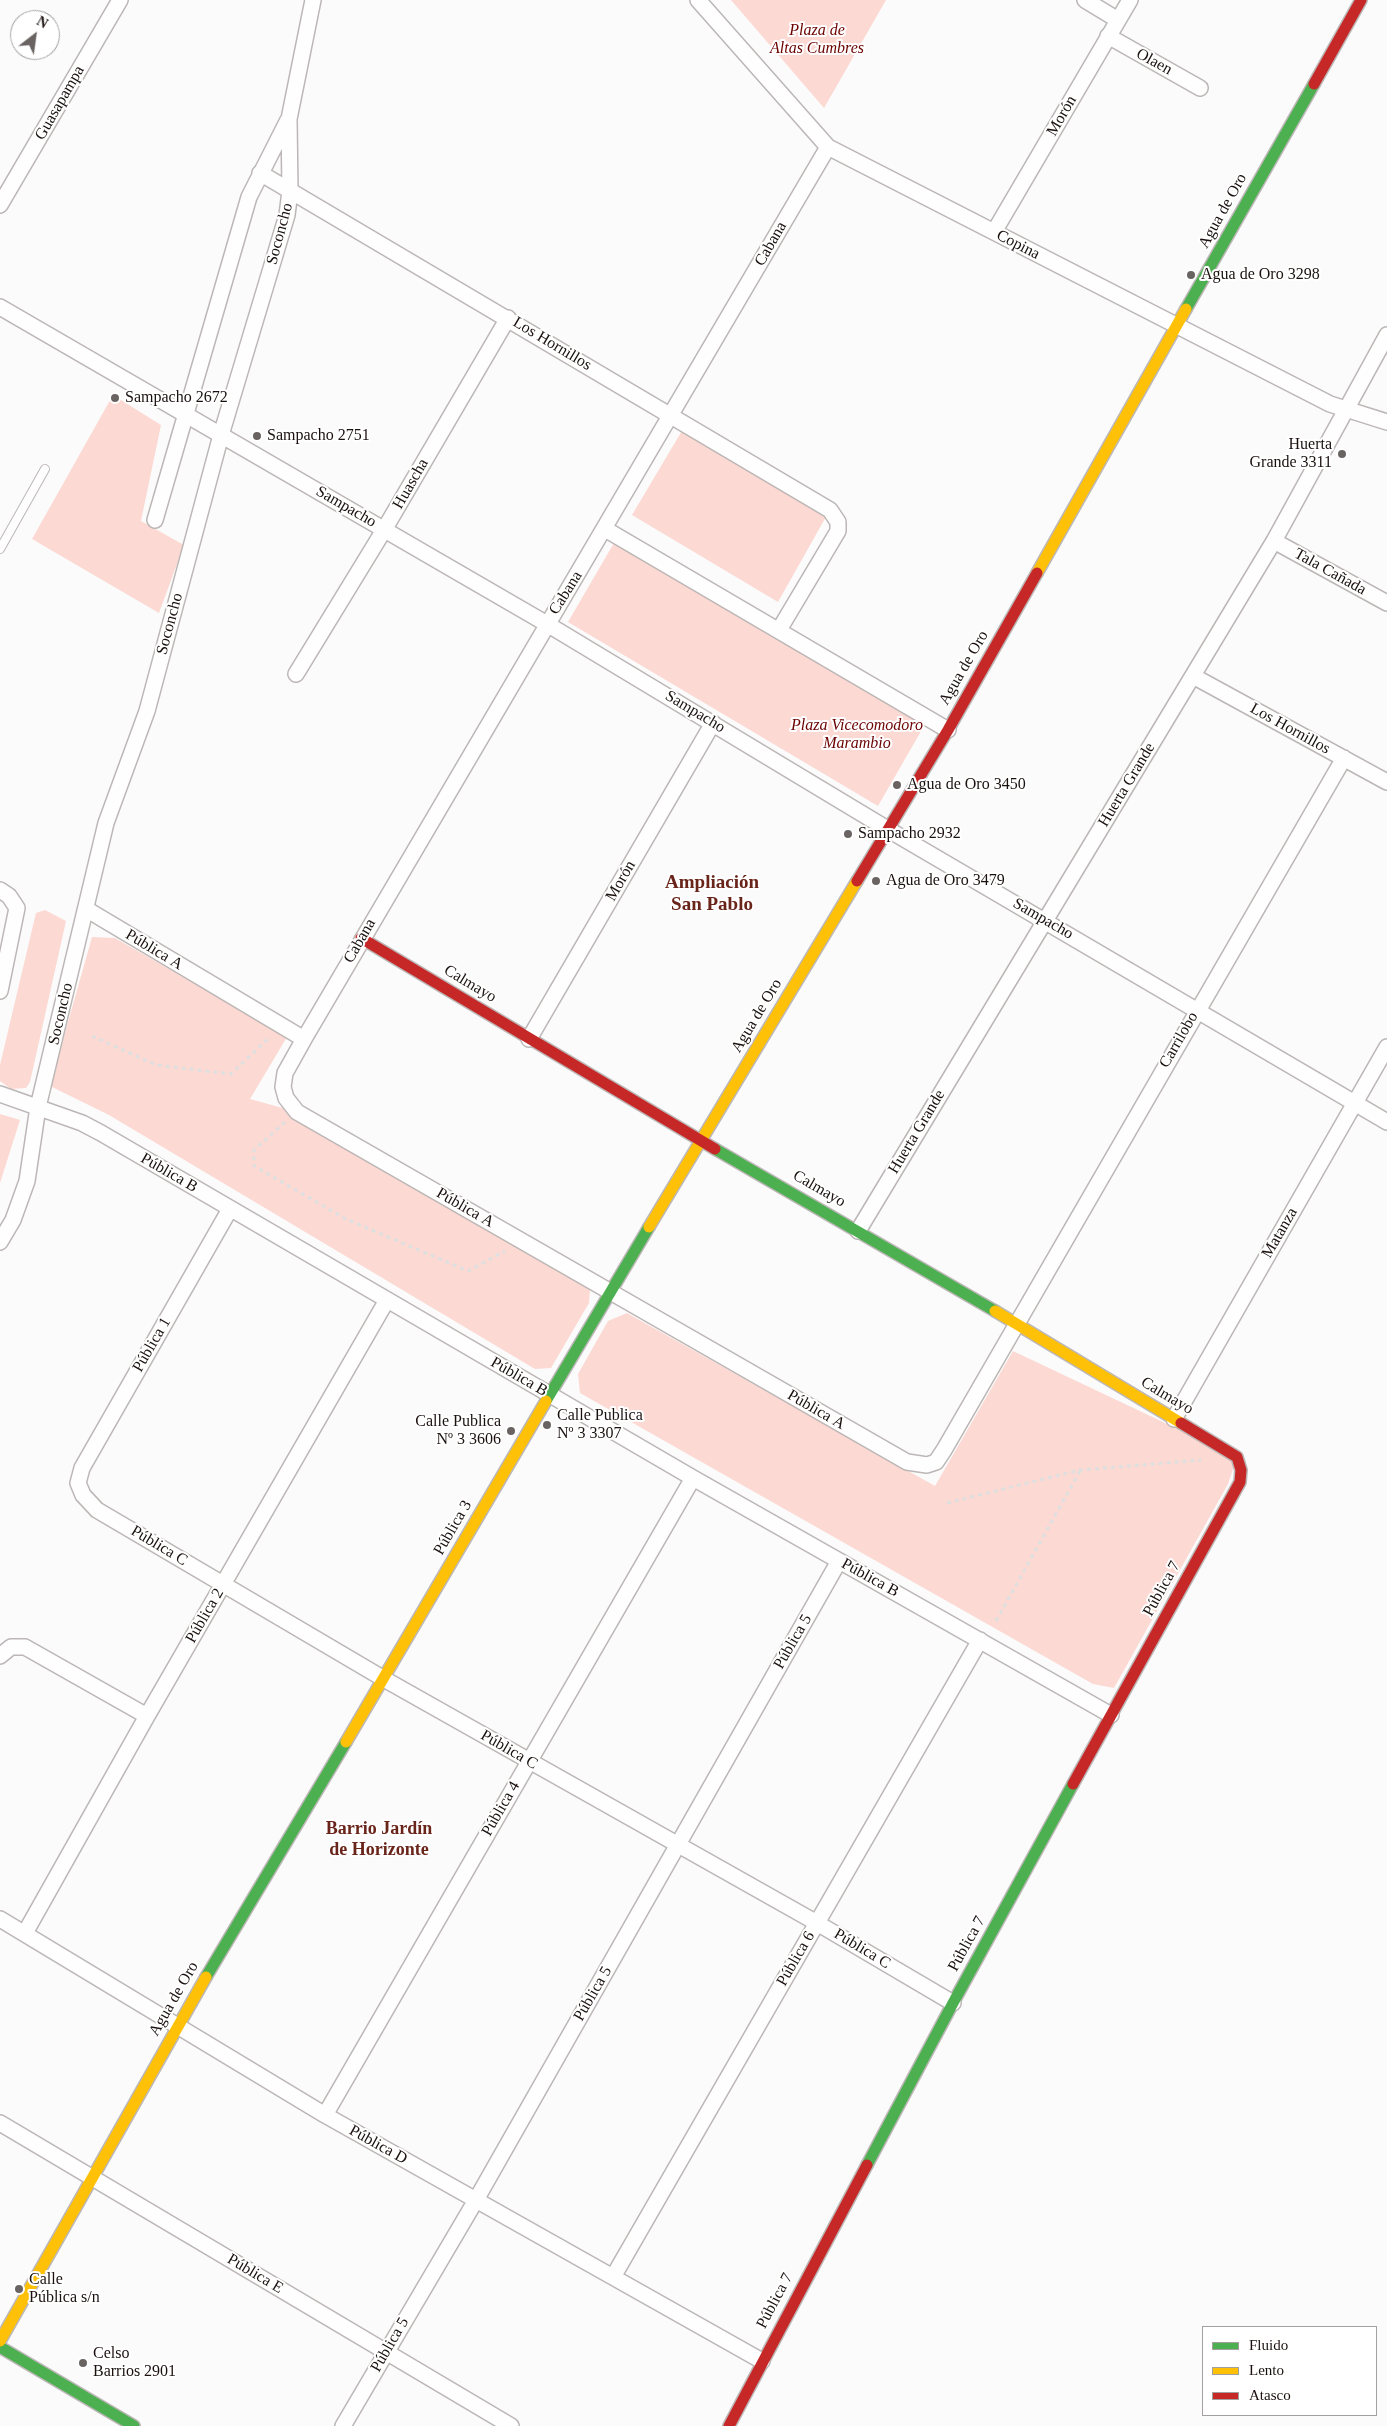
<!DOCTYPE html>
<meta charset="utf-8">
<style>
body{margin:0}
#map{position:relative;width:1387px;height:2426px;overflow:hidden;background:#fbfbfb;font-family:"Times New Roman",serif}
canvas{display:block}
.legend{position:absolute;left:1202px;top:2326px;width:175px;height:90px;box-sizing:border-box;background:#fff;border:1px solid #a3a09f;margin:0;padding:6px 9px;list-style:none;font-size:15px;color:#1a110f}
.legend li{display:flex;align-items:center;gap:10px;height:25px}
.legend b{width:25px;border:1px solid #a3a09f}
.north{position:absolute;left:10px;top:10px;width:50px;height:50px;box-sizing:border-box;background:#fff;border:1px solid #a3a09f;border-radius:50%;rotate:30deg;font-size:14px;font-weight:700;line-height:20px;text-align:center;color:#1a110f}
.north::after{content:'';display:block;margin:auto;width:18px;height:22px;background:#696362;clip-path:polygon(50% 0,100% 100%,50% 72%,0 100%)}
</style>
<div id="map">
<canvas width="1387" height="2426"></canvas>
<ul class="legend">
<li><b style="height:6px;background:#4caf50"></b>Fluido</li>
<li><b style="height:6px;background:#ffc107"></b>Lento</li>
<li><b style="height:6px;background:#c62828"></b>Atasco</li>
</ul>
<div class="north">N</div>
</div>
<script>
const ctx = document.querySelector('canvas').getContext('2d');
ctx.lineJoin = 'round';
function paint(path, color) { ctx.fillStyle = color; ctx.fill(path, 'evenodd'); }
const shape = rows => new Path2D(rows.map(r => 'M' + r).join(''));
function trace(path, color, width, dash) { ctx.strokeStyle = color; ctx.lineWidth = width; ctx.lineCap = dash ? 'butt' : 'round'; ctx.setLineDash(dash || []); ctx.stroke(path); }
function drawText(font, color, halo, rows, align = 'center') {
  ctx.font = font + ' "Times New Roman",serif'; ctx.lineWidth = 4; ctx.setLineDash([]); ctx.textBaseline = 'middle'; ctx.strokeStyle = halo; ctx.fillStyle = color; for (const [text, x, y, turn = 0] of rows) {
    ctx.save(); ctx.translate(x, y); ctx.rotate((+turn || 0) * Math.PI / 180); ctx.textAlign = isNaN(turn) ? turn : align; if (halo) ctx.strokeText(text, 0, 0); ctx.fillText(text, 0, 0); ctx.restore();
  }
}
const green = shape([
 [731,0,886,0,824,108],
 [113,395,161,425,141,521,184,545,159,613,32,539],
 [683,429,827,515,778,602,632,515],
 [618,536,928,719,878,806,568,622],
 [45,910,66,921,30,1082,26,1088,11,1089,0,1081,0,1065,36,913],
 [92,937,115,938,287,1037,250,1099,297,1112,523,1241,590,1289,589,1303,551,1368,535,1369,109,1115,50,1086],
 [0,1114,20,1120,0,1183],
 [627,1313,935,1486,1013,1351,1237,1457,1228,1484,1114,1688,1093,1684,580,1393,578,1374,608,1321]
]);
const path = shape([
 [92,1036,156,1065,231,1074,270,1037],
 [285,1122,254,1150,254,1166,346,1219,468,1271,505,1251],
 [947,1503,1080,1470,1201,1460],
 [996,1621,1080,1471]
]);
const lane = shape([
 [0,549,45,469]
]);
const street = shape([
 [698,0,828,147,1330,404,1387,422],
 [1085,0,1118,20],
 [1108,36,1200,88],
 [260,173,830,510,838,522,838,531,779,630],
 [0,205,120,0],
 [994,232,1130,0],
 [0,307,547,624,889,830,1387,1122],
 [155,520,249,197,288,120],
 [605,529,948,730],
 [1274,541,1387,603],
 [296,674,384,530,508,318],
 [1193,676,1387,782],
 [0,890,9,896,17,908,0,991],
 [86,909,304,1039,285,1073,283,1087,286,1098,297,1112,907,1462,927,1465,936,1462,944,1450,1344,758],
 [304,1039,828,147],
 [529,1039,713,723],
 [0,1094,82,1123,101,1133,693,1478,1111,1715],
 [230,1209,82,1468,78,1483,83,1495,97,1510,384,1679,817,1923,953,2003],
 [858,1231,1274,541,1387,335],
 [0,1242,13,1220,27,1181,38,1107,106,823,147,711,221,435,287,215,290,191,289,119,313,0],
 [1174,1419,1387,1047],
 [0,1656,11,1647,25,1647,147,1716],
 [0,1919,325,2115,762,2361],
 [25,1933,147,1716,387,1300],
 [325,2115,693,1478],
 [0,2123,511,2426],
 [613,2277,980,1640],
 [343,2426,476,2200,839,1561]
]);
const fast = shape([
 [1186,309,1314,84],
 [715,1149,995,1311],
 [546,1401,649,1227],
 [206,1977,346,1742],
 [867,2165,953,2003,1073,1784],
 [0,2347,134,2426]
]);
const slow = shape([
 [1037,573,1186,309],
 [649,1227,857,881],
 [995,1311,1181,1423],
 [346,1742,546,1401],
 [0,2341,206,1977]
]);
const jam = shape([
 [1314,84,1361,0],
 [857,881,948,730,1037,573],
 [361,938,715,1149],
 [1073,1784,1240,1482,1241,1470,1237,1457,1181,1423],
 [729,2426,867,2165]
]);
const markers = [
 [1191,275,5,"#696362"],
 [115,398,5,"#696362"],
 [257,436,5,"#696362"],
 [1342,454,5,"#696362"],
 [897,785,5,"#696362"],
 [848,834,5,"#696362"],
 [876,881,5,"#696362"],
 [547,1425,5,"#696362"],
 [511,1431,5,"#696362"],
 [19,2289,5,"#696362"],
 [83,2363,5,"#696362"]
];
const parkNames = [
 ["Plaza de",817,31],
 ["Altas Cumbres",817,49],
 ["Plaza Vicecomodoro",857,726],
 ["Marambio",857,744]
];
const streetNames = [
 ["Olaen",1154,62,29],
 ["Guasapampa",60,103,-60],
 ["Morón",1062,116,-60],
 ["Agua de Oro",1223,211,-61],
 ["Soconcho",280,234,-75],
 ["Cabana",771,244,-60],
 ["Copina",1018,245,27],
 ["Los Hornillos",552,344,31],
 ["Huascha",411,484,-60],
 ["Sampacho",346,507,30],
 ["Tala Cañada",1330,572,29],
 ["Cabana",566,593,-58],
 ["Soconcho",170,624,-75],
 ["Agua de Oro",964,668,-60],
 ["Sampacho",695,712,31],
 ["Los Hornillos",1290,729,29],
 ["Huerta Grande",1127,785,-59],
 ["Morón",621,881,-60],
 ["Sampacho",1043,919,30],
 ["Cabana",360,941,-60],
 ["Pública A",154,950,31],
 ["Calmayo",470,984,31],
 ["Soconcho",61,1014,-77],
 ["Agua de Oro",757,1016,-59],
 ["Carrilobo",1179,1040,-60],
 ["Huerta Grande",917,1132,-59],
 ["Pública B",169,1173,30],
 ["Calmayo",819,1189,30],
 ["Pública A",465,1208,30],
 ["Matanza",1280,1233,-60],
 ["Pública 1",152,1345,-60],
 ["Pública B",519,1377,30],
 ["Calmayo",1167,1396,31],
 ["Pública A",816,1410,30],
 ["Pública 3",453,1528,-60],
 ["Pública C",159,1546,31],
 ["Pública B",870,1578,29],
 ["Pública 7",1162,1589,-61],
 ["Pública 2",205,1616,-60],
 ["Pública 5",793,1642,-60],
 ["Pública C",509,1750,30],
 ["Pública 4",501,1809,-60],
 ["Pública 7",967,1944,-61],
 ["Pública C",862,1949,31],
 ["Pública 6",796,1959,-60],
 ["Pública 5",593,1994,-60],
 ["Agua de Oro",174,1999,-60],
 ["Pública D",378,2145,29],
 ["Pública E",255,2274,31],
 ["Pública 7",775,2301,-62],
 ["Pública 5",390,2345,-60]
];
const poiNames = [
 ["Agua de Oro 3298",1201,275],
 ["Sampacho 2672",125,398],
 ["Sampacho 2751",267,436],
 ["Huerta",1332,445,"right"],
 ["Grande 3311",1332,463,"right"],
 ["Agua de Oro 3450",907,785],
 ["Sampacho 2932",858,834],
 ["Agua de Oro 3479",886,881],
 ["Calle Publica",557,1416],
 ["Nº 3 3307",557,1434],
 ["Calle Publica",501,1422,"right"],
 ["Nº 3 3606",501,1440,"right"],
 ["Calle",29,2280],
 ["Pública s/n",29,2298],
 ["Celso",93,2354],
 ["Barrios 2901",93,2372]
];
const neighbourhoodNames = [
 ["Barrio Jardín",379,1829],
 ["de Horizonte",379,1850]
];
const quarterNames = [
 ["Ampliación",712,883],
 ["San Pablo",712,905]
];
paint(green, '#fcd9d3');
trace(lane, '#bcb7b6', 10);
trace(street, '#bcb7b6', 18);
trace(fast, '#bcb7b6', 14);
trace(slow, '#bcb7b6', 14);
trace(jam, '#bcb7b6', 14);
trace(path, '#dfdfdf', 3, [4, 4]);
trace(lane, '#fefefe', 8);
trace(street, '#fefefe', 15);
trace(fast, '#4caf50', 11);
trace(slow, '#ffc107', 11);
trace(jam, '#c62828', 11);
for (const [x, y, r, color] of markers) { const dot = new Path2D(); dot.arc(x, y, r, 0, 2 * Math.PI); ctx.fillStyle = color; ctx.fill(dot); trace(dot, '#fff', 2); }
drawText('italic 16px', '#6b0200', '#fff', parkNames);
drawText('16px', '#1a110f', '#fff', streetNames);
drawText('16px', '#1a110f', '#fff', poiNames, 'left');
drawText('bold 18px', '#6a251b', '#fff', neighbourhoodNames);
drawText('bold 19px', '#6a251b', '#fff', quarterNames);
</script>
